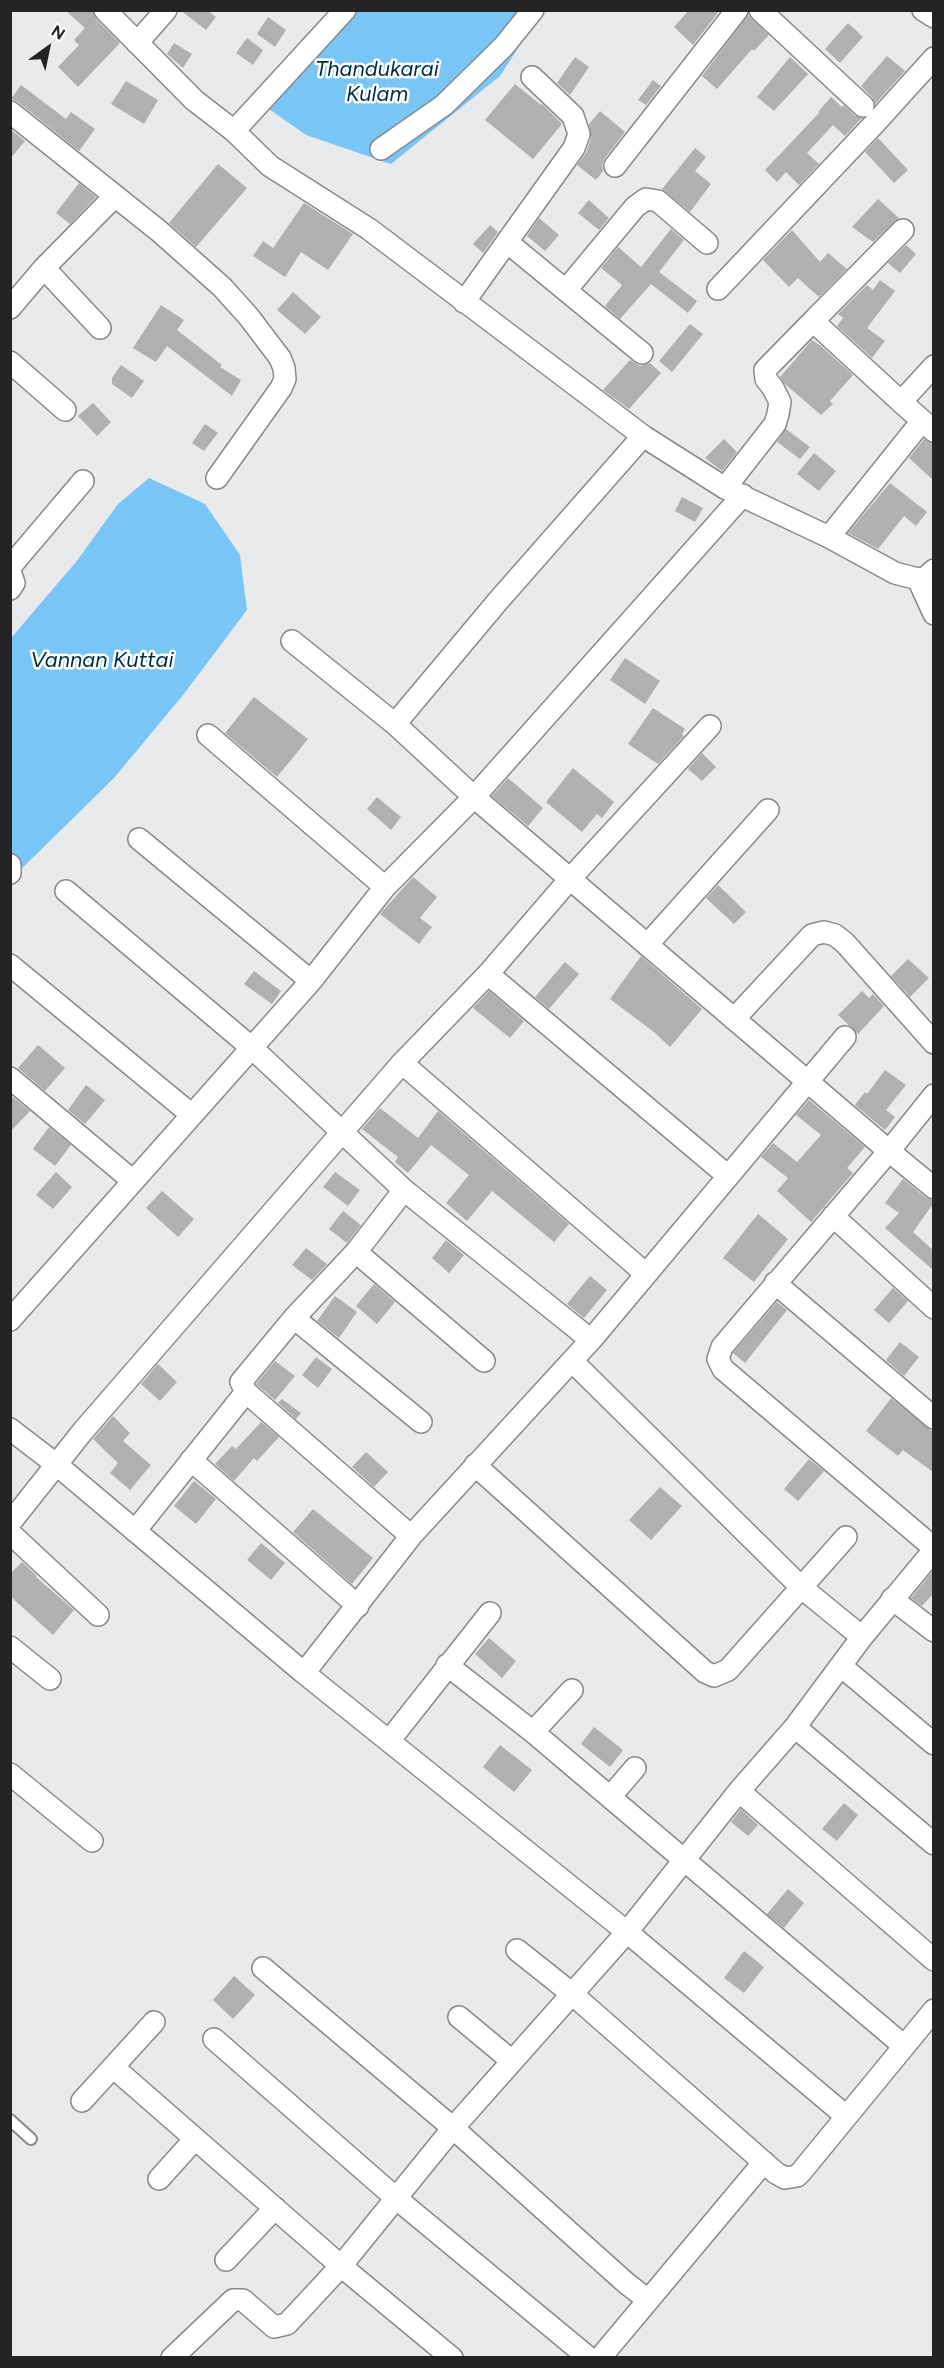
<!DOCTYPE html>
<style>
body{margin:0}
#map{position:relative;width:944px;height:2368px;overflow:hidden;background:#e9eaeb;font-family:Figtree,sans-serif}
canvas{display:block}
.frame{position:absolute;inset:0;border:12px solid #232424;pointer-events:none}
.north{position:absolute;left:18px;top:18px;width:60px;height:60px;-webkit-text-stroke:4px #fff;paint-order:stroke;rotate:33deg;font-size:16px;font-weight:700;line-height:24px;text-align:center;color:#232424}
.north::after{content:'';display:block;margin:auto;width:21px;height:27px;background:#232424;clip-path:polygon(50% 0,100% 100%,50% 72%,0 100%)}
</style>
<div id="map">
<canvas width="944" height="2368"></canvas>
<div class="frame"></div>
<div class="north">N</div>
</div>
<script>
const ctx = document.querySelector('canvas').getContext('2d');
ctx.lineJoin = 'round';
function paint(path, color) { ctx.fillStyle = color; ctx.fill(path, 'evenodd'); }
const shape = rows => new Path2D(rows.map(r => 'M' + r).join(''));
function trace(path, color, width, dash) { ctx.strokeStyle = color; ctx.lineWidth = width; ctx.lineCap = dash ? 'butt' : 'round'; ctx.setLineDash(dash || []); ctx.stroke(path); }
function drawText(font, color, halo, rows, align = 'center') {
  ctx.font = font + ' Figtree,sans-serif'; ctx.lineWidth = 5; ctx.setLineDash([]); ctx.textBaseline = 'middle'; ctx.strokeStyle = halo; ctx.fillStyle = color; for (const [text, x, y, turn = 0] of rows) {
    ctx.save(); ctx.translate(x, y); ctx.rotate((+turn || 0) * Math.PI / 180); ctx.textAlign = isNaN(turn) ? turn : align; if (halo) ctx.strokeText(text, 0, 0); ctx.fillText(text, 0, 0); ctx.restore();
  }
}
const water = shape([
 [347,11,542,11,500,76,391,164,306,135,266,107],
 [149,478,205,504,240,555,247,610,183,695,114,778,11,879,11,638,76,562,118,504]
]);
const building = shape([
 [65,10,93,10,96,19,120,43,78,87,58,67,79,45,74,40,85,28],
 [180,10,207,10,216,17,206,30],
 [689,10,720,10,693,45,674,27],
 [748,15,769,35,754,51,752,49,717,89,702,76],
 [268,17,286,30,275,47,257,34],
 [848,23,863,37,840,63,825,49],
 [247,38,263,50,253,65,236,53],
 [174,43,192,54,183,68,167,54],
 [887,56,905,71,875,104,872,97,861,86],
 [575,57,589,67,570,95,557,83],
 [790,57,808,74,774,111,757,97],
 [653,80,661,86,646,105,638,100],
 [126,81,158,100,144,124,111,104],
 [515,84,541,105,542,104,562,124,533,159,485,120],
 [21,85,66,119,71,112,95,129,79,151,18,102,11,99],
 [831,97,842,107,844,105,855,116,862,118,845,136,833,125,807,153,819,164,799,185,786,172,777,182,765,170,819,113,818,112],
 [600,111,625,132,605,158,602,165,603,171,596,180,577,165,586,153,591,138,589,124],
 [10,129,25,141,10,159],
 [878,138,908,170,894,183,865,152],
 [695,148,706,157,695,171,711,184,690,212,662,189],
 [218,164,247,188,196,247,169,223],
 [79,183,96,197,70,224,56,213],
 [878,199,899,218,873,242,852,227],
 [589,200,609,218,599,230,578,213],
 [304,203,353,234,328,270,301,252,285,277,253,256,263,241,273,248],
 [539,218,559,235,545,251,527,236],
 [490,225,498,232,483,253,473,244],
 [671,229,684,240,659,272,697,301,688,313,651,284,620,319,605,306,622,285,601,268,618,247,641,267],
 [792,230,820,262,828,253,847,269,819,297,798,278,789,287,763,260],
 [906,245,916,254,900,273,888,263],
 [880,280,895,291,867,328,885,341,872,358,837,326,843,318,838,314,867,285,873,290],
 [293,292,321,317,305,334,277,310],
 [161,305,184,320,177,330,222,365,220,367,241,380,232,396,167,346,156,362,133,348],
 [690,324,703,334,672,372,659,361],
 [812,340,821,346,853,375,830,401,833,404,821,415,785,384,780,377],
 [630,360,640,366,650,363,661,373,629,409,603,390],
 [121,365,144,381,132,398,112,384,112,378],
 [93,403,111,422,97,436,78,416],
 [205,424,218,433,204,451,192,443],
 [786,429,810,447,800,459,777,442],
 [724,439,737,452,722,471,705,458],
 [924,439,933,443,933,480,909,458],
 [814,453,836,471,819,491,797,474],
 [890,483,927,512,916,526,904,516,878,549,848,533],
 [682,497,703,508,695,522,675,511],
 [625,658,660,681,645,704,610,680],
 [254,697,308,739,277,777,225,733],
 [653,708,685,729,682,734,684,736,658,764,628,744],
 [702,753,716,767,702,781,688,769],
 [573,768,614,802,602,818,597,814,582,832,546,802],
 [508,778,543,808,528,826,492,796],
 [377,797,401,817,391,830,367,809],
 [413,877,437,897,420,918,432,927,419,944,380,914],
 [718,885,746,912,734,924,706,898],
 [641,956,702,1009,670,1047,654,1032,610,999],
 [908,959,929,978,910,997,891,976],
 [565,962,579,974,549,1009,535,997],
 [254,971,281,991,272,1004,244,984],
 [489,991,524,1021,510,1038,473,1008],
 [862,991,869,998,873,994,884,1006,858,1034,838,1015],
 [38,1045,65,1068,45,1091,18,1068],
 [885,1070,906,1085,886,1110,895,1117,885,1130,855,1105,865,1092,867,1094],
 [86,1085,105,1100,85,1124,68,1110],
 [10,1095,30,1111,10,1132],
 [809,1100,865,1147,847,1168,853,1173,811,1222,777,1191,788,1178,761,1157,773,1143,797,1162,821,1135,796,1115],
 [380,1108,418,1138,438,1111,569,1224,554,1242,492,1191,467,1221,446,1203,469,1175,431,1145,408,1173,395,1162,398,1157,362,1129],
 [49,1127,71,1145,55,1166,33,1149],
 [56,1172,72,1187,53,1209,36,1195],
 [335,1172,360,1190,348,1206,323,1187],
 [903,1179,926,1198,933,1200,933,1204,913,1232,933,1250,933,1270,885,1228,899,1213,885,1203],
 [162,1191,194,1219,178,1237,146,1208],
 [343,1211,361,1225,347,1243,329,1229],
 [758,1214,788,1239,754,1282,723,1258],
 [446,1240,464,1255,449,1273,432,1258],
 [306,1248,327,1264,312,1280,292,1265],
 [590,1276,607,1290,584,1318,567,1304],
 [374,1284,395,1302,377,1324,356,1306],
 [893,1288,908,1301,889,1323,874,1310],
 [335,1296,357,1312,339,1338,317,1321],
 [777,1302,787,1310,745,1363,733,1353],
 [900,1342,919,1357,904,1376,886,1360],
 [316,1357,332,1369,318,1388,302,1375],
 [275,1361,295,1376,275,1400,256,1384],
 [158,1364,177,1382,160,1401,141,1384],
 [891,1398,933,1432,933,1472,903,1450,898,1456,866,1431],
 [282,1399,301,1413,296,1419,278,1403],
 [113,1416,130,1433,123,1441,151,1465,130,1490,110,1473,118,1463,93,1439],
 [261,1422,279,1437,257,1461,254,1458,234,1481,215,1464,232,1446,236,1449],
 [366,1452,388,1472,374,1487,352,1467],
 [809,1459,824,1471,798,1501,784,1489],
 [194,1481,216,1499,196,1524,174,1506],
 [660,1487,682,1506,651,1540,629,1520],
 [313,1509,373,1558,352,1584,293,1532],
 [261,1543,285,1563,271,1580,247,1560],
 [22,1562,37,1576,36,1577,74,1610,53,1635,10,1596,10,1574],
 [933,1571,933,1594,922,1606,911,1598],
 [489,1638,516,1661,502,1678,475,1654],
 [594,1727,623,1750,610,1767,581,1744],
 [500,1745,532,1770,514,1792,483,1767],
 [844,1803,858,1815,837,1841,822,1829],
 [741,1809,758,1825,748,1836,731,1822],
 [788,1889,804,1903,784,1928,767,1914],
 [744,1951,764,1967,744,1993,724,1978],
 [234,1976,255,1995,233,2019,213,2000]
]);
const lane = shape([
 [10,2120,31,2139]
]);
const street = shape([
 [105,10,194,100,234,131,270,166,369,229,643,436,725,488,829,537,895,573,918,579,925,578,934,570],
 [760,10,863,106],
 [923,10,934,17],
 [137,43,166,10],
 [10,112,159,231,222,287,249,317,280,358,284,368,285,379,281,388,217,478],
 [234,131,345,10],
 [381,149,444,105,504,46,533,10],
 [615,166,737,10],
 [507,242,642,353],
 [44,268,100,328],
 [718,289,877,121,934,58],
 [566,290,635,207,646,199,658,201,707,243],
 [464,302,574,148,579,134,573,116,532,77],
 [10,308,44,268,115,196],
 [10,362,65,410],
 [934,366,901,402,934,431],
 [901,402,813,321,903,230],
 [725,488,775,424,778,414,780,402,773,388,766,379,765,370,813,321],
 [829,537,922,421],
 [10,567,83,481],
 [10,571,14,583,10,589],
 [918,579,934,614],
 [292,641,395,724,474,797,889,1151,934,1095],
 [395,724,498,601,643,436],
 [208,735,385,887],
 [139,839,311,981],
 [10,865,10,873],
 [66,891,252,1048,404,1190,591,1340],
 [647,945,768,810],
 [10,965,192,1115],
 [488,974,728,1176],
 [734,1019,812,935,824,932,835,935,845,943,934,1043],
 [402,1063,646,1274],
 [10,1078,133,1181],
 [934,1188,889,1151,722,1347,718,1359,723,1369,934,1548],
 [404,1190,356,1252,294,1318,241,1382,246,1392,411,1536],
 [833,1216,934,1308],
 [356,1252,484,1361],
 [775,1283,934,1418],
 [294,1318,421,1422],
 [10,1320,311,981,385,887,474,797,743,495],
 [572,1361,802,1588,862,1637],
 [10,1429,57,1465,304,1673,627,1932,739,1791,795,1727,862,1637,934,1550],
 [191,1460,358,1606],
 [475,1465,705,1672,714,1676,728,1670,846,1537],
 [10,1523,83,1431,402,1063,488,974,569,880,710,726],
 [135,1531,246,1392],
 [10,1533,98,1615],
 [892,1599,934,1631],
 [10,1647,50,1679],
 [447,1665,533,1732,904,2046],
 [841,1666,934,1744],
 [304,1673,411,1536,591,1340,845,1037],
 [795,1727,934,1844],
 [533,1732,572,1690],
 [389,1741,490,1613],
 [10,1774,92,1841],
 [739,1791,934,1960],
 [610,1797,635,1768],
 [517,1950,571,1993,776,2173,785,2178,797,2176,801,2172,934,2010],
 [263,1968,453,2128,626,2283,648,2300],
 [459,2017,512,2061],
 [214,2039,397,2199,589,2358],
 [113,2067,341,2266,452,2358],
 [82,2101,154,2022],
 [159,2179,195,2139],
 [226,2260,275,2208],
 [172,2358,233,2300,243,2300,274,2327,287,2324,341,2266,453,2128,627,1932,846,2116],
 [600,2358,764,2162]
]);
const waterNames = [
 ["Thandukarai",377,70],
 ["Kulam",377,95],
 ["Vannan Kuttai",102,661]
];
paint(water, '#79c5f5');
paint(building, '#b0b0b2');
trace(lane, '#88898b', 14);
trace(street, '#88898b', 24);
trace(lane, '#fff', 10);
trace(street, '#fff', 21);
drawText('italic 22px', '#002d44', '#fff', waterNames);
</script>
